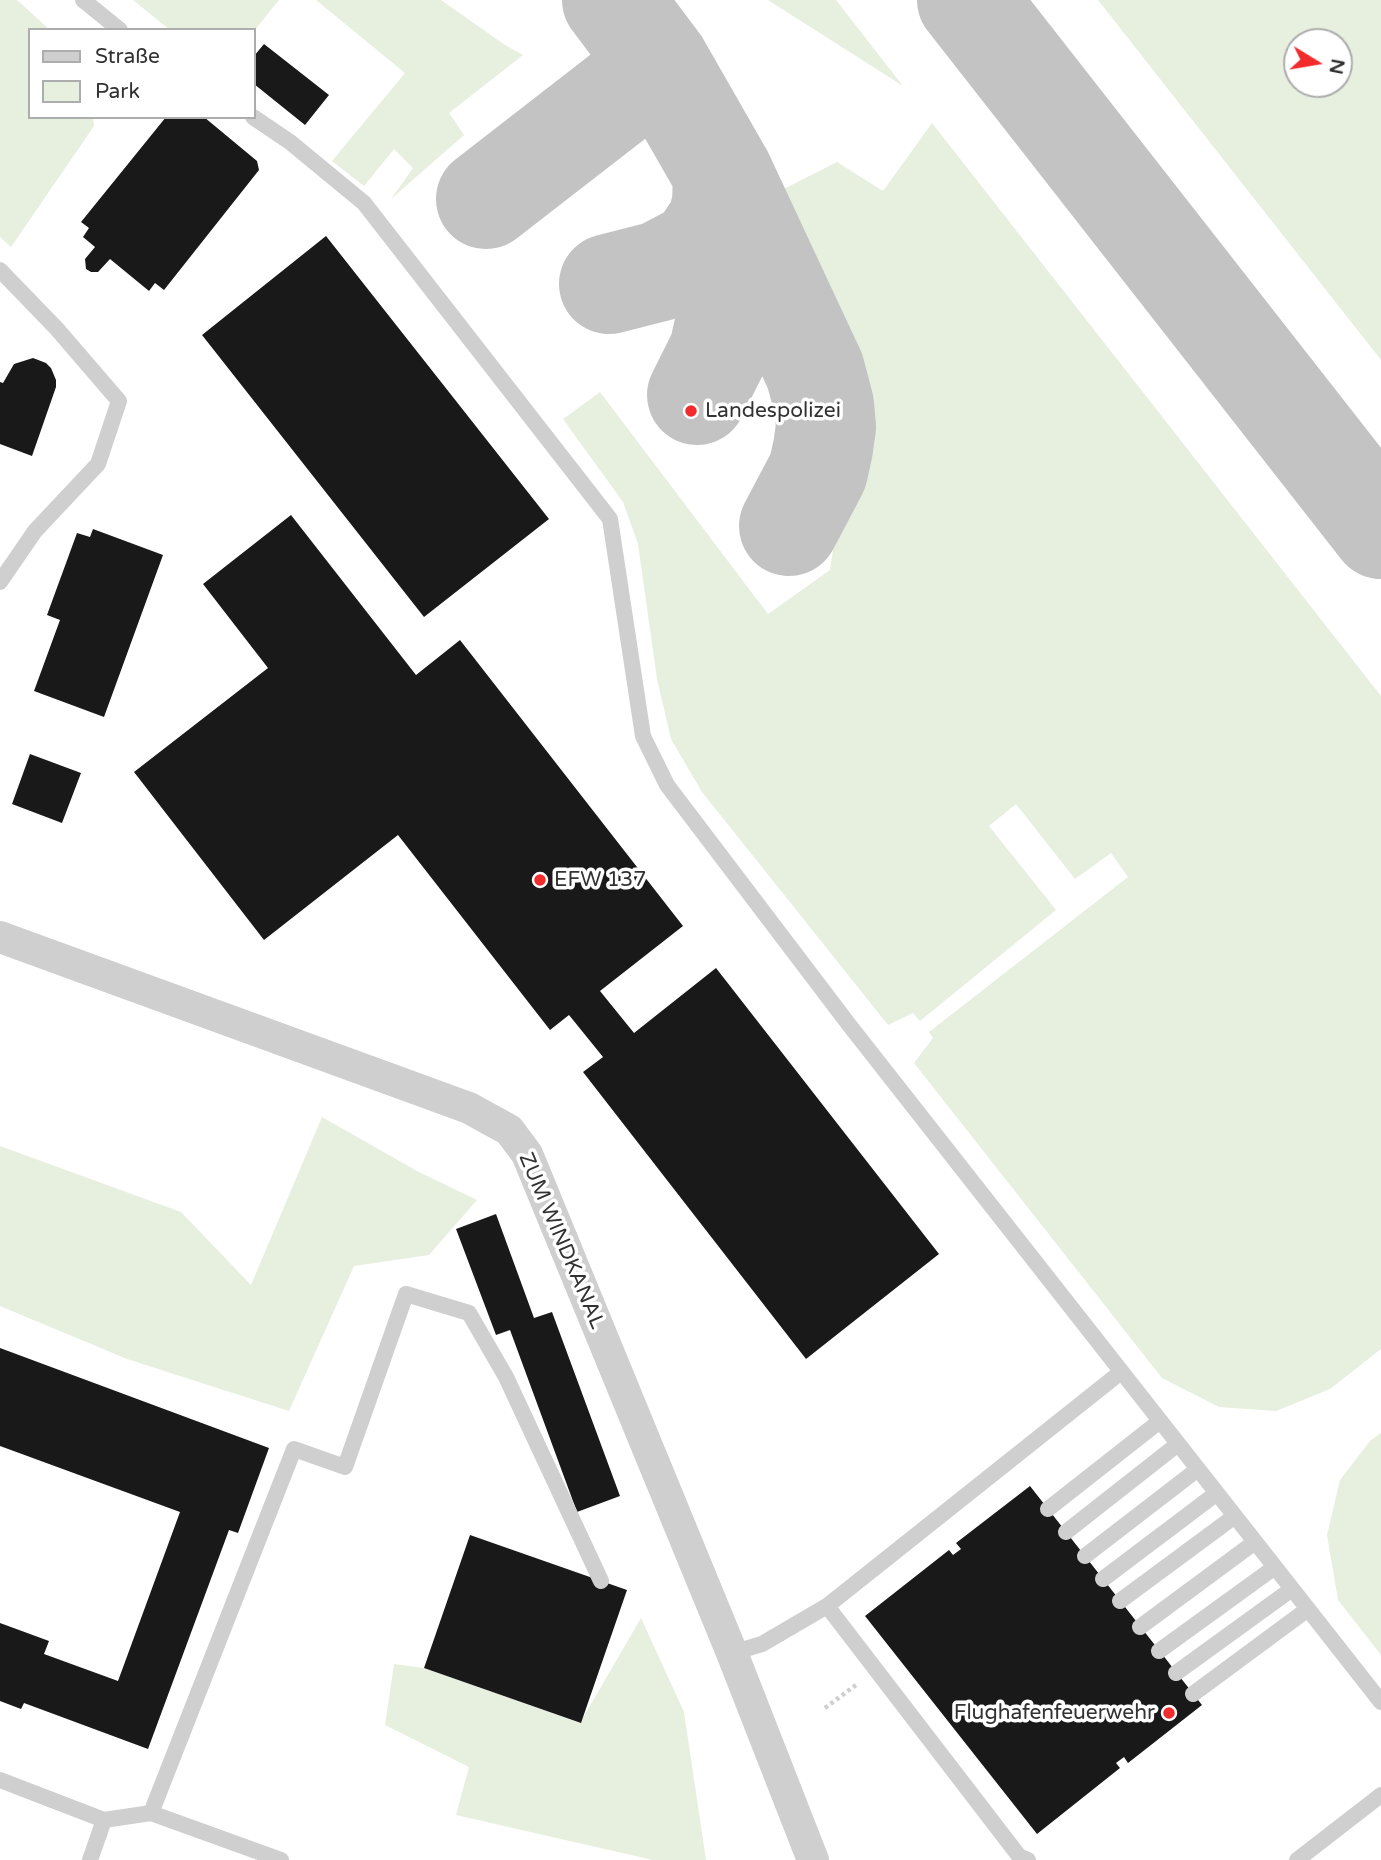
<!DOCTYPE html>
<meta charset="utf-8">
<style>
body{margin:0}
#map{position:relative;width:1381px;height:1860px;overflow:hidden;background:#fff;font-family:"Varela Round",sans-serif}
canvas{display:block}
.legend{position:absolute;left:28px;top:28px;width:228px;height:91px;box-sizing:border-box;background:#fff;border:2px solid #adadad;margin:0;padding:9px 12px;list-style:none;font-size:21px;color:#323232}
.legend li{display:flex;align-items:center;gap:14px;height:35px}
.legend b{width:35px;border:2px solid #adadad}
.north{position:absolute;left:1283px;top:28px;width:70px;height:70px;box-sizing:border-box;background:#fff;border:2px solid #adadad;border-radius:50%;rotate:101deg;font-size:19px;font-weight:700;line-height:28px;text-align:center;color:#323232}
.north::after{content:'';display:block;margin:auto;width:24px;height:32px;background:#f22b2c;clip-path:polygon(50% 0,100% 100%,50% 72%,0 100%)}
</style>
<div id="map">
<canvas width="1381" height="1860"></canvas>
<ul class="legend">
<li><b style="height:9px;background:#cfcfcf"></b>Straße</li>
<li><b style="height:19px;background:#e7efdf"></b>Park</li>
</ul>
<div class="north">N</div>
</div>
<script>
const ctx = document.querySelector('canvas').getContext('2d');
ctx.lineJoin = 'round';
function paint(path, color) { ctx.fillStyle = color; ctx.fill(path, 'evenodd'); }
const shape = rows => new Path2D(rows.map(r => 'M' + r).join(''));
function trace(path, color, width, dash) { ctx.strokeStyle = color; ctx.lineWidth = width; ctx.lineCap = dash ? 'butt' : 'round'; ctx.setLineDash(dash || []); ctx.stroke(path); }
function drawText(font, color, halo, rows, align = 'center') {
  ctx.font = font + ' "Varela Round",sans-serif'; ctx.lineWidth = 7; ctx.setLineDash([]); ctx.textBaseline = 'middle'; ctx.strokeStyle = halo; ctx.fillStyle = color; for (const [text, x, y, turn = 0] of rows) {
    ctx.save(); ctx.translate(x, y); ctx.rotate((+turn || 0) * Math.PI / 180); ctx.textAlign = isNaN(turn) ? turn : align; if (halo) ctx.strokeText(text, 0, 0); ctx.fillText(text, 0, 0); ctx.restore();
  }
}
const green = shape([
 [0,0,17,0,50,30,30,30,30,117,93,117,94,126,11,247,0,237],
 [133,0,279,0,254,31,170,30],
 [316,0,441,0,505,45,523,55,449,113,464,135,391,199,413,168,394,149,364,186,332,161,405,73],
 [768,0,836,0,903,86],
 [1098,0,1381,0,1381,360],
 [1297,42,1339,42,1339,84,1297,84],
 [932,123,1381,696,1381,1349,1330,1389,1276,1411,1219,1407,1162,1378,914,1063,933,1038,929,1032,1128,877,1111,853,1075,879,1016,804,989,826,1056,910,920,1021,913,1013,888,1025,702,792,671,739,657,679,638,544,623,502,563,419,600,392,768,614,830,570,855,403,760,201,837,162,883,191],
 [322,1117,417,1171,477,1200,429,1255,354,1266,289,1411,127,1359,0,1306,0,1146,181,1212,251,1285],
 [1381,1433,1381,1655,1338,1600,1327,1535,1340,1480,1370,1441],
 [641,1618,684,1712,706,1860,653,1860,456,1815,469,1767,385,1725,394,1664,424,1668,580,1723]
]);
const taxiway = shape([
 [612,0,660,64,723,174,815,371,824,405,826,427,823,448,818,471,789,526],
 [967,0,1381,529],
 [486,199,660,64],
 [609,284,660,271,698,251,717,223,722,204,723,174],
 [697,395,719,351,728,310,732,238,726,199]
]);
const building = shape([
 [264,44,329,95,305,125,254,84,254,56],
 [166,117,204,117,257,161,259,170,164,290,155,283,149,291,110,259,98,272,91,272,86,269,85,259,95,247,83,237,89,228,81,222],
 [326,236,549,519,424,617,202,335],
 [33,358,46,363,51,368,56,380,56,387,32,456,0,444,0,382,3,383,14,364],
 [291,515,416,675,460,640,683,926,600,991,634,1033,716,968,939,1254,806,1359,583,1072,603,1057,569,1015,550,1030,398,835,264,940,134,772,268,668,203,584],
 [93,529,163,555,104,717,34,691,60,620,47,615,77,533,90,537],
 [30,754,81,773,62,823,12,804],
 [496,1214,534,1318,552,1312,620,1496,577,1512,510,1330,496,1335,456,1229],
 [0,1348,269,1448,238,1533,229,1530,148,1749,24,1703,21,1709,0,1701,0,1623,49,1641,44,1654,118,1681,180,1512,0,1446],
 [1030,1486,1202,1705,1128,1763,1124,1757,1116,1763,1120,1768,1037,1834,865,1616,949,1550,953,1555,961,1549,956,1543],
 [470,1535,627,1590,581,1723,424,1668]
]);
const path = shape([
 [825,1708,856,1685]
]);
const service = shape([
 [83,0,120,30],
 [253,117,290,142,364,203,610,519,643,736,667,785,850,1026,1381,1702],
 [0,270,57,329,119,401,98,464,35,531,0,582],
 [1048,1509,1160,1421],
 [1066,1532,1178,1444],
 [1085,1556,1198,1469],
 [1103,1579,1217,1493],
 [1120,1601,1235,1516],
 [1140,1627,1255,1542],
 [1159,1651,1275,1567],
 [732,1653,762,1644,827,1606],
 [1176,1673,1292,1589],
 [1193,1694,1308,1609],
 [0,1780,104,1820,151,1813,281,1860],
 [151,1813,294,1449,345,1467,406,1294,469,1313,506,1377,601,1581],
 [90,1860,104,1820],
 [1028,1860,1019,1856,827,1606,1121,1372],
 [1297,1860,1381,1795]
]);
const minor = shape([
 [0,937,469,1108,509,1130,527,1154,732,1653,813,1860]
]);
const markers = [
 [691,411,7,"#f22b2c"],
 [540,880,7,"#f22b2c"],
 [1169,1713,7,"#f22b2c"]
];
const poiNames = [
 ["Landespolizei",705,411],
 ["EFW 137",554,880],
 ["Flughafenfeuerwehr",1155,1713,"right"]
];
const streetNames = [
 ["ZUM WINDKANAL",561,1241,67]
];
paint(green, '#e7efdf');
trace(taxiway, '#c3c3c3', 100);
paint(building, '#191919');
trace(path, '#cfcfcf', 4.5, [3.5, 3.5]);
trace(service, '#cfcfcf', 16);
trace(minor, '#cfcfcf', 32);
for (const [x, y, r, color] of markers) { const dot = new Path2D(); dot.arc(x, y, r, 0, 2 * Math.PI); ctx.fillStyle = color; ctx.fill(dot); trace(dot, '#fff', 2.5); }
drawText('21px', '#323232', '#fff', poiNames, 'left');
drawText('21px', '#323232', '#fff', streetNames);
</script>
